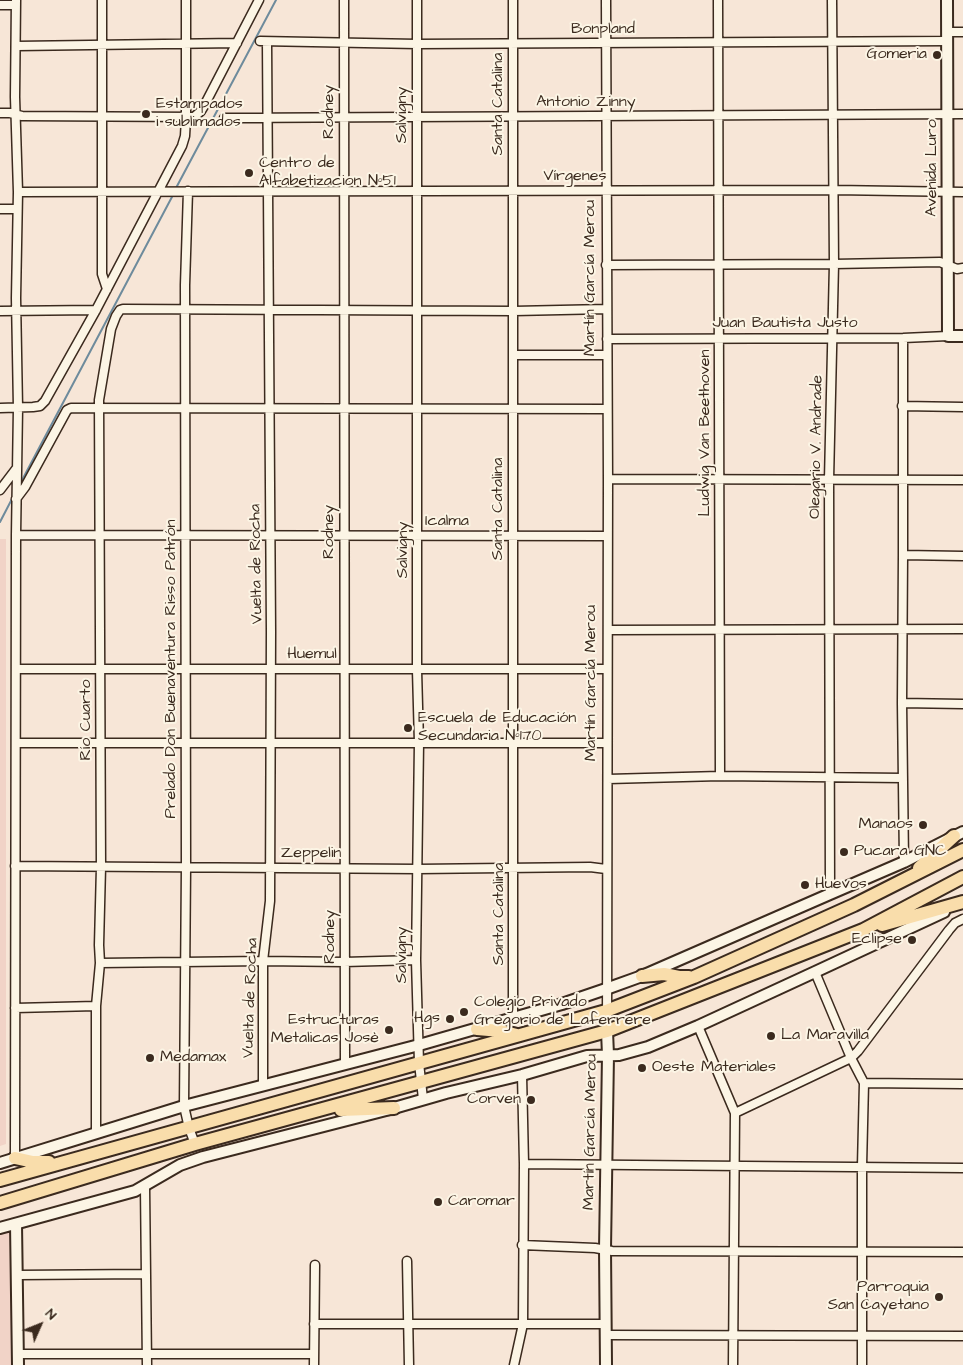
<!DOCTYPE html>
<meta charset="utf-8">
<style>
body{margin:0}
#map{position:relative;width:963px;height:1365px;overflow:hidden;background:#f7e6d7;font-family:"Architects Daughter",sans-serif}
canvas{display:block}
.north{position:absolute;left:15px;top:1300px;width:50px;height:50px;-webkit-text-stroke:4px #fcf5e5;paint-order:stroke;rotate:46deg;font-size:14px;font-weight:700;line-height:20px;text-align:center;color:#3b2a1e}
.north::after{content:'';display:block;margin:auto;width:18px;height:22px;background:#3b2a1e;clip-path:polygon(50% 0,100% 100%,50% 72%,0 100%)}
</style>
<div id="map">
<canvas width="963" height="1365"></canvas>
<div class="north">N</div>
</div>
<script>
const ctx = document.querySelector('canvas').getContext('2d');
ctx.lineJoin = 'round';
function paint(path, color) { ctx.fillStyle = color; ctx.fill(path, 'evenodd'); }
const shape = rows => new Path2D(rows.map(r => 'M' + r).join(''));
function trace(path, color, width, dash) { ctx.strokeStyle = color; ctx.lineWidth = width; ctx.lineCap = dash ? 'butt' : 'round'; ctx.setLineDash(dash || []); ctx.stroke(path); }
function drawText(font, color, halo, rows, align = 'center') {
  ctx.font = font + ' "Architects Daughter",sans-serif'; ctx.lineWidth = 4; ctx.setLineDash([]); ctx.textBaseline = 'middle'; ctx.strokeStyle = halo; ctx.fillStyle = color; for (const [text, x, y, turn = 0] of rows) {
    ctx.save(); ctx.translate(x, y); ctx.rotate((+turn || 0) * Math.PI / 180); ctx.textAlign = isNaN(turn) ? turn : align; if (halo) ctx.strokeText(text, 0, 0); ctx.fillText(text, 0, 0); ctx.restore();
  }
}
const built = shape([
 [0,539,6,539,6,1144,0,1146],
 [16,1224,17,1365,0,1365,0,1230]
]);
const stream = shape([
 [176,188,276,0],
 [20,484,173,195],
 [0,522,13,497]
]);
const minor = shape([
 [102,0,102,274,107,289],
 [344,0,345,1064],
 [417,0,417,670,419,743,416,960,419,1063,423,1099],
 [513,0,513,1018],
 [606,0,608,479,607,1031],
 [718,0,720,776],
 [0,5,16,5],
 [947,32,963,32],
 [260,41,417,44,947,41],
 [17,46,237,43],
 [0,113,10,113,22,116,194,117,201,111,204,106,259,0],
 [224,118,963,114],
 [188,191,185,285,186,867,184,1106,189,1128,195,1144],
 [18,192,835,190,963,192],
 [0,209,16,209],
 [606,265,834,264,940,262,957,269,963,268],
 [0,311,96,310],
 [903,338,903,555,902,703,904,862],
 [607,339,903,338,948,336],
 [514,355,607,355],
 [902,406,963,407],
 [0,408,33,407,40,406,45,401,96,310,182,146,185,136,186,118,186,0],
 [608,479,963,480],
 [0,490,16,469],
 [16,499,25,487,67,410,71,408,606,409],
 [16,535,607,536],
 [903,555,963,556],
 [608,630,963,629],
 [16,669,607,669],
 [902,703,963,704],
 [17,743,606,743],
 [608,779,720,776,903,778],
 [15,866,418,869,590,867,606,869],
 [830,894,829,480,834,264,832,0],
 [100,963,263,961,344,962,416,960],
 [815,972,851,1058,864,1083,862,1166,862,1365],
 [15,1008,96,1006],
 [698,1026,735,1113,733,1365],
 [864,1083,963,1084],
 [263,1085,263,961,270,901,271,632,267,42],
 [735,1113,851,1058,858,1051,949,930,955,923,963,919],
 [96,1133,96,1006,100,963,99,945,101,867,99,400,111,329,116,316,120,310,123,309,514,311,607,309],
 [15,1158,16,535,18,408,16,298,18,192,15,97,16,0],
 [524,1164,963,1168],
 [145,1187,147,1365],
 [522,1245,595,1248,612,1251,963,1252],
 [407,1261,409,1365],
 [18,1275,146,1274],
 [314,1324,606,1324],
 [607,1335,963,1336],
 [18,1354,314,1354],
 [314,1365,315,1265],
 [514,1365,523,1324,524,1164,522,1075]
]);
const tertiary = shape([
 [947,0,948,336,963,336],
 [0,1163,184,1106,419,1045,562,1004,606,989,642,976,830,894,904,862,963,832],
 [16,1224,18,1365],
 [0,1228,135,1191,180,1165,203,1157,394,1108,446,1093,522,1075,587,1056,619,1055,648,1047,698,1026,815,972,944,912],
 [606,1365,605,1249,608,1055,607,1031]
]);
const trunk = shape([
 [919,868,954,836],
 [882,925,963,902],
 [642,976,664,974,679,977,689,977],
 [477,1029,501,1031,517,1035],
 [341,1110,394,1108],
 [15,1158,33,1162,49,1162],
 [0,1180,606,1011,694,977,854,905,963,850],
 [0,1203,195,1144,607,1031,863,930,963,877]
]);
const markers = [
 [937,55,5,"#3b2a1e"],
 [146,114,5,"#3b2a1e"],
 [249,173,5,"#3b2a1e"],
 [408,728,5,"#3b2a1e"],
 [923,825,5,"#3b2a1e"],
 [844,852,5,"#3b2a1e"],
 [805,885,5,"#3b2a1e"],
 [912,940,5,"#3b2a1e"],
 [464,1012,5,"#3b2a1e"],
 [450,1019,5,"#3b2a1e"],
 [389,1030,5,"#3b2a1e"],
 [771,1036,5,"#3b2a1e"],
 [150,1058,5,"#3b2a1e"],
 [642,1068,5,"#3b2a1e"],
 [531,1100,5,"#3b2a1e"],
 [438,1202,5,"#3b2a1e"],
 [939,1297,5,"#3b2a1e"]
];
const streetNames = [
 ["Bonpland",603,30],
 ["Antonio Zinny",586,103],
 ["Santa Catalina",499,104,-90],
 ["Rodney",330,112,-90],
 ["Salvigny",403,115,-90],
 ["Avenida Luro",933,168,-90],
 ["Vírgenes",575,177],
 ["Martín García Merou",591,278,-90],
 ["Juan Bautista Justo",785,324],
 ["Ludwig Van Beethoven",706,433,-90],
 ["Olegario V. Andrade",817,447,-89],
 ["Santa Catalina",499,509,-90],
 ["Icalma",447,522],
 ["Rodney",330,532,-90],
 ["Salvigny",404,550,-90],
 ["Vuelta de Rocha",257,564,-91],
 ["Huemul",312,655],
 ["Prelado Don Buenaventura Risso Patrón",172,669,-90],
 ["Martín García Merou",592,683,-90],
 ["Río Cuarto",87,720,-90],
 ["Zeppelin",311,854],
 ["Santa Catalina",500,914,-90],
 ["Rodney",331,937,-90],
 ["Salvigny",403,955,-90],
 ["Vuelta de Rocha",251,998,-88],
 ["Martín García Merou",591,1132,-89]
];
const poiNames = [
 ["Gomeria",927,55,"right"],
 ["Estampados",156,105],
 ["i sublimados",156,123],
 ["Centro de",259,164],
 ["Alfabetizacion Nº51",259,182],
 ["Escuela de Educación",418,719],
 ["Secundaria Nº170",418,737],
 ["Manaos",913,825,"right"],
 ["Pucara GNC",854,852],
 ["Huevos",815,885],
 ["Eclipse",902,940,"right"],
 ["Colegio Privado",474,1003],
 ["Gregorio de Laferrere",474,1021],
 ["Hgs",440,1019,"right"],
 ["Estructuras",379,1021,"right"],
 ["Metalicas Josè",379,1039,"right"],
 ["La Maravilla",781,1036],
 ["Medamax",160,1058],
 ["Oeste Materiales",652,1068],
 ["Corven",521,1100,"right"],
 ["Caromar",448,1202],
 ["Parroquia",929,1288,"right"],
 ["San Cayetano",929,1306,"right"]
];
paint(built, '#f1d3c7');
trace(stream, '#6e8b9c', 2);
trace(minor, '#3b2a1e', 11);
trace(tertiary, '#3b2a1e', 14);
trace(trunk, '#3b2a1e', 16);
trace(minor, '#fcf5e5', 8);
trace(tertiary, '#fcf5e5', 10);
trace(trunk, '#f9ddab', 12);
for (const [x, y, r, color] of markers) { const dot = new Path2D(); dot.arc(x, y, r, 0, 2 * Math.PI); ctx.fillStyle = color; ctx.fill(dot); trace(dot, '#fcf5e5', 2); }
drawText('16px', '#3b2a1e', '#fcf5e5', streetNames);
drawText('16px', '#3b2a1e', '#fcf5e5', poiNames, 'left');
</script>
